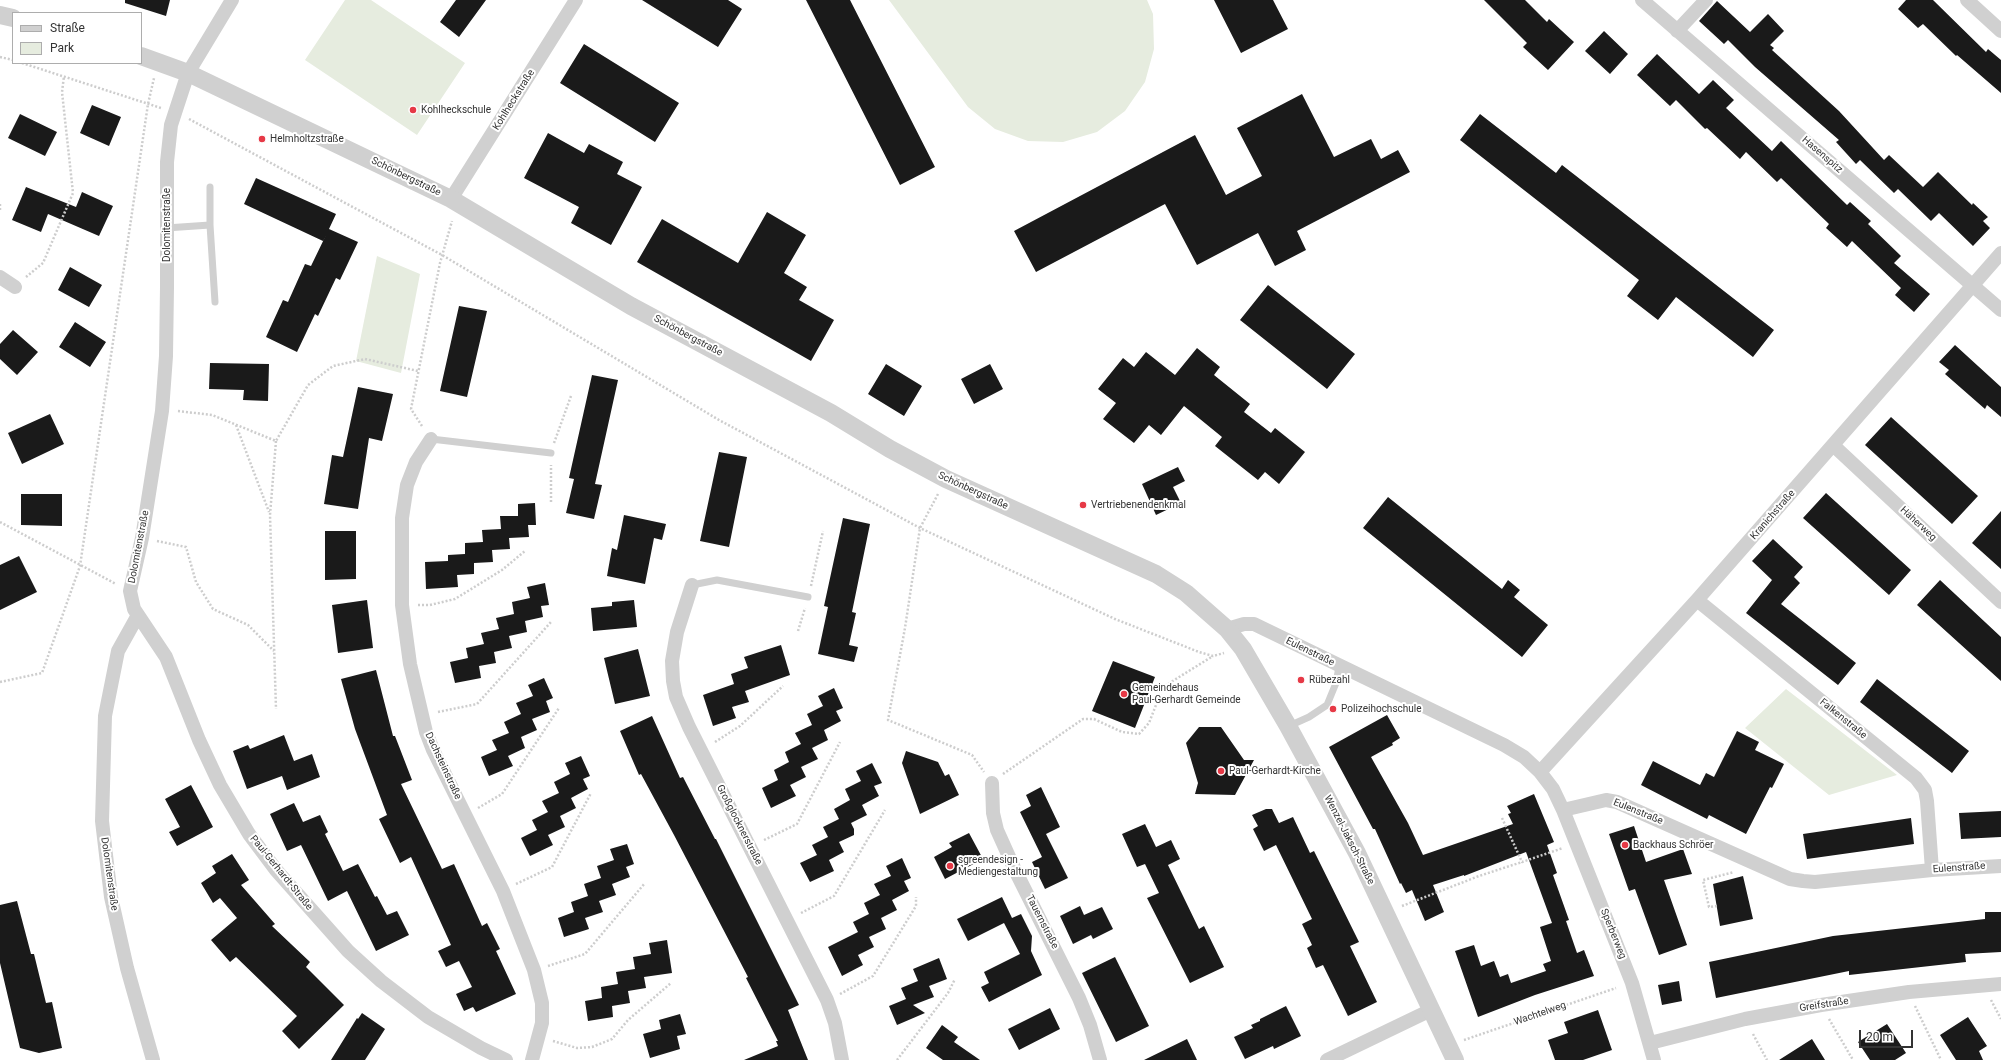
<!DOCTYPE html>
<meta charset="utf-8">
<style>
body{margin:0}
#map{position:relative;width:2001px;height:1060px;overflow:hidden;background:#fff;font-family:Roboto,sans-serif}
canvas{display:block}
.legend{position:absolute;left:12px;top:12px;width:130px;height:52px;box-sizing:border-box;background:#fff;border:1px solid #adadad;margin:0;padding:5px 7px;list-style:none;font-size:12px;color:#333}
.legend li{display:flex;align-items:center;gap:8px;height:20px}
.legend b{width:20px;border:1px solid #adadad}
.scale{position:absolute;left:1859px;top:1030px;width:54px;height:18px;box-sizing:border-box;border:2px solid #333;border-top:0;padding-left:5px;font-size:12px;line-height:14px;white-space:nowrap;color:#333;-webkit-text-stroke:3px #fff;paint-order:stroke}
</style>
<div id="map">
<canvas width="2001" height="1060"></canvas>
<ul class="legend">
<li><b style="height:5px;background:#d0d0d0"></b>Straße</li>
<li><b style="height:11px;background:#e6ecdf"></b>Park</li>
</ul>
<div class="scale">20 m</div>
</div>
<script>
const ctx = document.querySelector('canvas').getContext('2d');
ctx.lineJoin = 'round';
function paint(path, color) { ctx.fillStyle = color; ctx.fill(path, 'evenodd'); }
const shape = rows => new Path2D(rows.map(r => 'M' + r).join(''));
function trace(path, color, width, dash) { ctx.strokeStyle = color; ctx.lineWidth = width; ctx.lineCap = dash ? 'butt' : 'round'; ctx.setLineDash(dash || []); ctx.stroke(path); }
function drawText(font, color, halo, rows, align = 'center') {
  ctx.font = font + ' Roboto,sans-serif'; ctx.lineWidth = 4; ctx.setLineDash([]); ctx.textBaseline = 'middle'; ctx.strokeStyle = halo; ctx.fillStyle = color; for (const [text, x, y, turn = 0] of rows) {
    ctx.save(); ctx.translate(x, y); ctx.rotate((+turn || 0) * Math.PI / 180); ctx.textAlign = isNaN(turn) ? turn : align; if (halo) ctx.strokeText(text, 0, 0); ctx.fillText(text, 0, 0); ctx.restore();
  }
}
const green = shape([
 [345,0,371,0,465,63,417,135,305,60],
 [889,0,1147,0,1153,14,1154,49,1145,82,1125,111,1097,132,1063,142,1028,141,995,129,968,107],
 [377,256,420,274,401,373,356,361],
 [1786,689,1897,775,1829,795,1745,728]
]);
const building = shape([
 [125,0,170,0,166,16,125,3],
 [456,0,486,0,459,37,440,22],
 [642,0,728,0,742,9,718,47],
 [806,0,850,0,935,167,900,185],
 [1214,0,1273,0,1288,29,1241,53],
 [1484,0,1525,0,1547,22,1549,19,1574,42,1548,70,1523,47,1527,43],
 [1906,0,1933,0,1986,52,1988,49,2001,60,2001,93,1957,55,1956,56,1923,24,1918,28,1898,9],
 [1717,1,1750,32,1768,14,1784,31,1770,45,1774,48,1772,50,1839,111,1884,160,1889,155,1923,187,1938,172,1972,205,1973,203,1988,217,1983,221,1990,228,1973,246,1939,213,1931,221,1898,189,1894,193,1860,160,1856,164,1836,142,1839,140,1755,67,1728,40,1724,44,1699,21],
 [1604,31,1628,54,1610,74,1585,51],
 [584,44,679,103,655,142,560,83],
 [1657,54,1699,94,1713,80,1734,100,1726,108,1772,151,1781,141,1847,205,1850,202,1871,221,1868,224,1901,256,1894,263,1930,294,1914,312,1895,295,1901,288,1852,241,1847,247,1826,228,1829,224,1781,178,1777,182,1746,152,1740,159,1707,128,1705,129,1676,100,1670,106,1637,75],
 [1302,94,1334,157,1371,139,1381,159,1398,150,1410,172,1297,231,1306,250,1275,266,1258,233,1197,265,1165,204,1036,272,1014,231,1195,135,1226,195,1262,176,1237,128],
 [92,105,121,117,109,146,80,133],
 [20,114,57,132,45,156,8,138],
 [1480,114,1556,173,1562,165,1774,330,1753,357,1676,297,1658,320,1627,296,1639,280,1460,140],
 [548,133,584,153,589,144,623,162,617,174,642,187,611,245,571,223,579,207,524,178],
 [256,178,336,214,329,229,358,242,340,280,336,278,318,316,315,314,297,352,266,337,283,300,288,302,305,264,311,266,326,235,323,241,244,204],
 [26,187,76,207,82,192,113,206,99,236,48,214,41,232,12,220],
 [767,212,806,235,784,273,807,287,799,300,834,320,811,361,637,262,662,219,738,263],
 [70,267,102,285,89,307,58,290],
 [1268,285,1355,354,1327,389,1240,320],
 [459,306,487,311,467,397,440,391],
 [75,322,106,342,90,367,59,347],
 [13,330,38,352,17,375,0,359,0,344],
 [1955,345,2001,387,2001,417,1987,405,1985,409,1945,374,1949,370,1939,362],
 [1197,348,1220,367,1214,375,1250,404,1244,412,1271,433,1275,428,1305,452,1279,484,1265,472,1258,480,1215,446,1222,437,1184,406,1161,435,1149,425,1134,443,1103,419,1116,403,1098,389,1123,358,1134,367,1146,352,1175,375],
 [210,363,269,364,268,401,243,400,244,390,209,389],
 [886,364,922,386,904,416,868,394],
 [990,364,1003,389,974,404,961,379],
 [592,375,618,380,595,484,602,485,594,519,566,513,574,479,569,478],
 [358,387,393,394,382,441,369,438,358,509,324,504,332,455,343,457],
 [50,414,64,444,22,464,8,433],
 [1891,417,1978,496,1952,524,1865,445],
 [719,452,747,457,729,547,700,541],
 [1178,467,1185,481,1173,487,1181,503,1156,515,1142,484],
 [1826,493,1911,570,1889,595,1803,518],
 [21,494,62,494,62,526,21,525],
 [1388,497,1502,589,1508,580,1520,590,1514,597,1548,625,1522,657,1363,528],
 [535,503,536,525,528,525,529,537,509,538,510,549,492,550,493,562,474,563,474,574,457,575,458,587,426,589,425,562,448,561,448,555,465,554,465,543,483,542,482,530,501,529,500,516,518,516,518,504],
 [2001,511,2001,569,1972,543],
 [624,515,666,524,662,540,654,538,645,584,607,576,612,548,617,550],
 [843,518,870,524,852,612,856,613,849,645,858,647,854,662,818,654,828,607,824,606],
 [325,531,356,531,356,579,325,580],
 [1773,539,1803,567,1794,577,1800,583,1781,604,1856,663,1838,685,1746,613,1772,580,1752,561],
 [19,556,37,592,0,610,0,565],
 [1940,580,2001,637,2001,681,1917,605],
 [545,583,549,605,541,606,543,617,525,621,527,632,509,636,512,648,494,652,496,663,479,666,481,678,455,683,450,662,468,658,466,648,484,644,481,633,499,629,496,618,514,614,512,602,530,598,527,587],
 [367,600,373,648,338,653,332,605],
 [634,600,637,627,593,631,591,608,612,606,612,602],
 [781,645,790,675,745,691,749,702,732,707,736,718,713,726,703,695,734,684,731,674,748,668,744,657],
 [638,649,650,696,615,704,604,658],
 [1113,661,1155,677,1135,728,1092,711],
 [376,670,393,736,395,736,412,780,401,784,442,869,454,864,482,926,487,923,500,949,496,951,516,994,476,1012,473,1007,464,1011,456,994,472,987,459,961,446,967,438,951,451,945,411,857,400,863,379,819,387,815,355,729,341,679],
 [544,678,553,698,546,701,550,712,532,719,537,730,521,737,525,748,508,756,513,766,489,776,481,757,497,750,492,740,509,733,504,722,521,714,516,703,533,696,528,685],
 [1877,679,1969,751,1952,773,1860,702],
 [834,688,843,708,836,711,841,721,824,730,828,740,812,748,818,759,801,767,806,777,790,785,796,796,771,808,762,788,778,780,774,770,789,762,785,752,801,744,795,733,812,725,807,714,823,706,818,696],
 [1387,715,1400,738,1392,743,1393,745,1371,757,1408,823,1423,855,1513,824,1508,814,1511,813,1507,806,1534,794,1554,842,1547,845,1557,873,1553,875,1569,920,1566,921,1577,953,1584,950,1594,976,1535,995,1478,1017,1455,951,1474,945,1481,966,1494,961,1500,977,1508,974,1511,983,1546,971,1543,964,1551,961,1540,927,1552,923,1526,852,1464,876,1464,875,1433,885,1444,912,1425,921,1412,890,1406,893,1401,883,1400,884,1375,829,1373,829,1329,747],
 [652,716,680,778,683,777,715,839,716,839,799,1005,788,1010,808,1060,744,1060,778,1046,776,1041,778,1041,746,978,748,977,674,835,641,774,639,775,620,731],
 [1199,727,1221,727,1244,760,1254,760,1235,795,1195,794,1198,783,1186,743],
 [1737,731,1759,742,1755,750,1784,764,1772,788,1770,787,1746,834,1709,815,1707,819,1641,785,1653,761,1700,785,1706,773,1714,777],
 [284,735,294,761,312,754,320,777,287,790,282,776,247,789,233,751,248,745,250,749],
 [906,751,938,762,945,776,949,774,959,795,920,814,902,763],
 [581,756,590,776,583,779,588,789,571,798,576,808,560,816,565,827,548,835,553,845,530,856,521,838,537,830,532,820,548,812,542,801,559,793,554,782,570,774,565,763],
 [872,763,882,783,874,786,879,796,862,805,867,815,851,823,854,829,854,835,839,842,844,852,829,860,834,871,810,882,800,863,817,855,812,845,828,837,823,827,839,819,834,809,850,800,845,789,861,781,856,771],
 [191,785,213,827,177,846,169,832,180,827,165,799],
 [1041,787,1060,827,1046,834,1068,878,1045,889,1032,862,1042,857,1020,812,1031,806,1026,795],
 [294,803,303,822,320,815,328,832,325,834,343,871,358,864,375,897,377,896,387,915,397,911,409,935,376,951,347,891,328,901,301,845,287,851,270,814],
 [1266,809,1272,809,1279,823,1293,817,1310,853,1314,851,1359,942,1350,946,1377,1002,1348,1016,1323,965,1316,968,1307,948,1312,945,1302,924,1312,919,1276,845,1264,851,1253,829,1258,826,1252,815],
 [2001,811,2001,837,1961,839,1959,813],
 [1911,818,1914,844,1807,859,1803,834],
 [1145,824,1156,847,1171,840,1180,859,1168,865,1199,929,1204,926,1224,967,1190,983,1147,898,1159,893,1145,864,1137,867,1122,834],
 [1634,826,1646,862,1683,849,1692,874,1664,880,1687,945,1659,955,1635,889,1629,891,1609,834],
 [969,833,983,859,945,879,934,857,952,847,949,843],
 [627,844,634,864,626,867,630,877,612,884,616,895,599,901,603,912,585,918,589,929,564,937,558,918,574,912,571,902,588,896,584,884,601,878,597,866,614,860,610,849],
 [232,854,249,880,241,885,275,924,272,926,310,962,306,967,344,1005,299,1049,282,1031,297,1016,236,957,230,962,211,940,237,918,220,898,213,903,201,883,216,873,212,866],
 [902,858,911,878,904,881,909,891,892,900,897,910,881,918,886,929,869,937,874,947,858,955,863,965,842,976,828,947,858,932,853,922,869,914,864,903,880,895,874,884,891,876,886,866],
 [1743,876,1753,919,1720,926,1713,884],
 [1002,897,1012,918,1021,914,1032,936,1031,951,1042,975,989,1002,981,987,989,983,984,972,1020,954,1004,923,968,941,957,919],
 [17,901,31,954,34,954,46,1003,52,1002,62,1048,39,1053,20,1048,0,963,0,905],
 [1080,906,1084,915,1102,907,1113,929,1093,939,1091,935,1073,944,1060,916],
 [1985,912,2001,912,2001,952,1965,954,1966,962,1849,975,1849,971,1716,998,1709,962,1833,936,1985,919],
 [667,940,672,973,644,977,646,988,628,991,630,1003,612,1006,613,1017,588,1021,585,1001,602,998,601,987,618,984,616,972,635,969,633,957,651,954,649,943],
 [1115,957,1149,1026,1116,1042,1082,973],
 [939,958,947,979,929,986,934,997,913,1005,925,1013,897,1025,889,1006,906,999,901,988,918,981,913,969],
 [1679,981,1682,1001,1662,1005,1658,985],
 [1286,1006,1301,1036,1274,1049,1273,1046,1245,1059,1234,1037,1253,1028,1251,1025,1260,1021,1260,1019],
 [1050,1008,1060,1029,1019,1050,1008,1029],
 [1598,1010,1612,1050,1583,1060,1555,1060,1548,1040,1568,1033,1564,1022],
 [362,1013,385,1029,365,1060,331,1060,357,1018,358,1019],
 [680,1014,686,1034,677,1036,680,1049,650,1058,643,1034,661,1029,659,1020],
 [1968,1017,1987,1046,1979,1051,1983,1060,1956,1060,1940,1035],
 [1887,1024,1906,1053,1895,1060,1870,1060,1858,1042],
 [942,1025,958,1037,954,1042,980,1060,943,1060,926,1048],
 [1187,1039,1197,1060,1144,1060],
 [1812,1039,1825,1060,1779,1060]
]);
const path = shape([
 [0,57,13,60],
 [22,63,161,108],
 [189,119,442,255,719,420,920,528,1115,619,1199,652,1213,656,1224,653],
 [0,204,0,211],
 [26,277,43,263,73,193,62,92,64,76],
 [178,411,212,415,276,441,308,385,333,366,365,359,418,371],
 [236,425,269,512],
 [422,426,411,409,440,263,452,221],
 [276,441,270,515,276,709],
 [554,443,571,396],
 [938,494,920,528,905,628,888,720,972,755,984,772],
 [551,502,551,465],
 [0,522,116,584],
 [157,541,186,547,196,582,213,609,248,625,274,651],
 [811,586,823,531],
 [418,605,430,605,455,599,502,570,525,551],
 [798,631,805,608],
 [0,682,42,673,80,566,148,104,154,78],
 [438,712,477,704,551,622],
 [715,742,740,726,783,686],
 [1003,774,1083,719,1094,719,1122,732,1139,734,1149,723,1163,687,1213,656],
 [478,808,502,794,559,708],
 [1502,818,1522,862,1563,848],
 [764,840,797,824,840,742],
 [516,884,552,867,591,793],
 [1402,906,1479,876,1522,862],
 [1717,906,1709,907,1703,880,1734,872],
 [801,913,834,896,885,810],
 [548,966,585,954,645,883],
 [840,994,873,976,916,906,916,897],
 [1991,1000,2001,1019],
 [1915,1006,1941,1060],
 [1829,1019,1853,1060],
 [1753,1034,1767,1060],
 [1464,1040,1616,988],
 [553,1041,577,1048,592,1047,612,1039,628,1020,671,983],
 [897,1060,948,993,955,979]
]);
const service = shape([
 [210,187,210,225,215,302],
 [166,228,210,225],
 [431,439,551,453],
 [692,585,717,580,808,597],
 [1289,726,1309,717,1327,705,1336,683,1339,667]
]);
const minor = shape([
 [232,0,188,73,171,125,167,162,167,287,166,356,162,411,142,538,130,591,134,609,166,657,199,740,220,785,249,834,276,870,348,951,381,981,428,1017,481,1048,506,1060],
 [1642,0,2001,310],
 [1967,0,2001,31],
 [1677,31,1706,0],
 [451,199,576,0],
 [0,277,15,287],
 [431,439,416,462,407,485,402,518,402,605,410,664,426,732,433,750,503,891,534,970,542,1003,542,1023,532,1060],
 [1834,446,2001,602],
 [692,585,677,632,672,661,673,681,676,697,689,727,827,1000,835,1023,842,1060],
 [1697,600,1916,778,1925,790,1927,801,1932,870],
 [137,617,118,651,105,716,102,821,111,897,127,968,153,1060],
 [1227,629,1244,624,1254,624,1504,745,1524,757,1540,772,1553,789,1563,810,1632,983,1654,1060],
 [1540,772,1697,600,2001,253],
 [992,783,993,813,997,830,1015,870,1079,998,1090,1025,1100,1060],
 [1563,810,1606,800,1617,802,1790,879,1803,881,1815,882,1932,870,2001,866],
 [1650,1043,1745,1019,1821,1005,1909,992,2001,984],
 [1327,1060,1431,1010]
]);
const tertiary = shape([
 [0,15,13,18],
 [141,56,188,73,451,199,631,306,831,413,890,449,946,479,1156,574,1186,593,1227,629,1243,649,1288,726,1357,853,1455,1060]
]);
const markers = [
 [413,110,4,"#e63946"],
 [262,139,4,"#e63946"],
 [1083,505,4,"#e63946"],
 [1301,680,4,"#e63946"],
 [1124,694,4,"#e63946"],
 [1333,709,4,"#e63946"],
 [1221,771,4,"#e63946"],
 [1625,845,4,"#e63946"],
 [950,866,4,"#e63946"]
];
const streetNames = [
 ["Kohlheckstraße",514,100,-58],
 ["Hasenspitz",1822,155,41],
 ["Schönbergstraße",406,177,26],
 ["Dolomitenstraße",167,225,-90],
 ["Schönbergstraße",688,336,28],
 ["Schönbergstraße",973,491,25],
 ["Kranichstraße",1773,515,-49],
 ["Häherweg",1918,524,43],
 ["Dolomitenstraße",139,547,-79],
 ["Eulenstraße",1310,652,26],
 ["Falkenstraße",1843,719,39],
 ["Dachsteinstraße",443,766,65],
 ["Eulenstraße",1638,812,22],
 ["Großglocknerstraße",739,825,63],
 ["Wenzel-Jaksch-Straße",1349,840,63],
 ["Eulenstraße",1959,868,-4],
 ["Paul-Gerhardt-Straße",281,873,51],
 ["Dolomitenstraße",109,874,82],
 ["Tauernstraße",1042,922,63],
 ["Sperberweg",1613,934,68],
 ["Greifstraße",1824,1005,-9],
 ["Wachtelweg",1540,1014,-19]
];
const poiNames = [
 ["Kohlheckschule",421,110],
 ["Helmholtzstraße",270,139],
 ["Vertriebenendenkmal",1091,505],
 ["Rübezahl",1309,680],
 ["Gemeindehaus",1132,688],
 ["Paul-Gerhardt Gemeinde",1132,700],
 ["Polizeihochschule",1341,709],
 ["Paul-Gerhardt-Kirche",1229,771],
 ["Backhaus Schröer",1633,845],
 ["sgreendesign -",958,860],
 ["Mediengestaltung",958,872]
];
paint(green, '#e6ecdf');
paint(building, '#1a1a1a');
trace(path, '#cdcdcd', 2.5, [2, 2]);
trace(service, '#d0d0d0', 7);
trace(minor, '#d0d0d0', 14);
trace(tertiary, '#d0d0d0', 18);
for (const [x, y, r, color] of markers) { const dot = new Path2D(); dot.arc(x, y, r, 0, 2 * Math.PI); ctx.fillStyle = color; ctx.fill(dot); trace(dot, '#fff', 1.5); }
drawText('10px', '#333', '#fff', streetNames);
drawText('10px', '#333', '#fff', poiNames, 'left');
</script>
